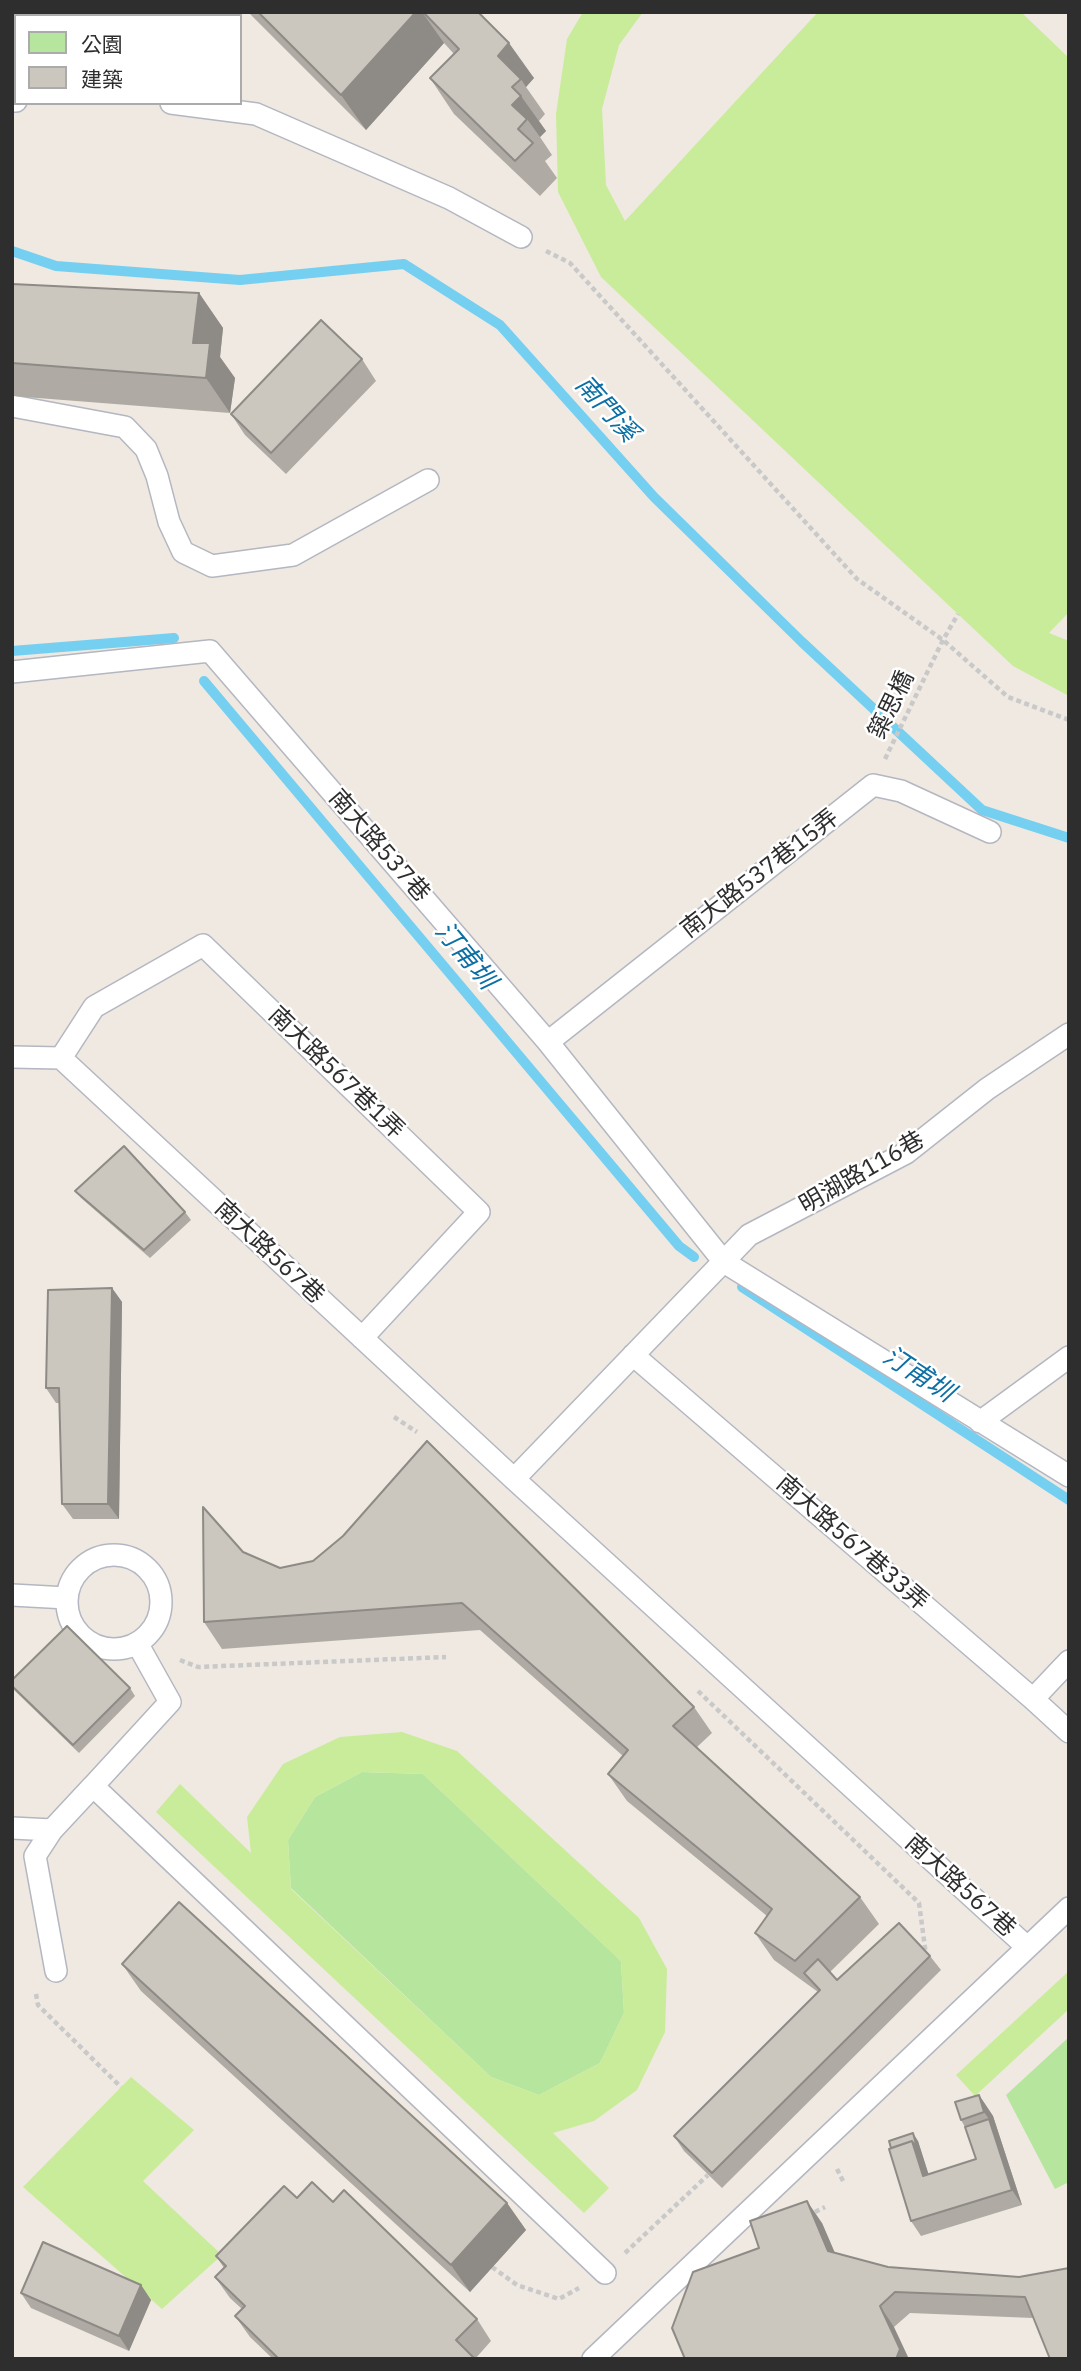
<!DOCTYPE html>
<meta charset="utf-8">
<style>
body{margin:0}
#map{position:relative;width:1081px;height:2371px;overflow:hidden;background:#efe9e1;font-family:"IBM Plex Sans","Noto Sans TC",sans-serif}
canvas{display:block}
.frame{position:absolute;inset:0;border:14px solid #2e2e2e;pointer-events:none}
.legend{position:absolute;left:14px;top:14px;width:228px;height:91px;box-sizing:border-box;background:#fff;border:2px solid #ababab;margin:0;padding:9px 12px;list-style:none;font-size:21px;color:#2e2e2e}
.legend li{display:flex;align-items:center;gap:14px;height:35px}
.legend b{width:35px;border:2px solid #ababab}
</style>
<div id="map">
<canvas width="1081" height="2371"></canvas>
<div class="frame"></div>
<ul class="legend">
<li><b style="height:19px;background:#b6e59e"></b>公園</li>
<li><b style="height:19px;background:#cbc7bf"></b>建築</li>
</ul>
</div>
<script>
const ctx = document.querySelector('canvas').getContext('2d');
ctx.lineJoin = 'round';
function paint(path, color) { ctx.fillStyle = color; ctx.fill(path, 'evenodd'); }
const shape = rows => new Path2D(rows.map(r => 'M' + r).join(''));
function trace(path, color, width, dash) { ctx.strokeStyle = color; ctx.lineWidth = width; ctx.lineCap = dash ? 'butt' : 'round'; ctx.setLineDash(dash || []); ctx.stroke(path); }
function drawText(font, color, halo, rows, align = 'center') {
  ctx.font = font + ' "IBM Plex Sans","Noto Sans TC",sans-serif'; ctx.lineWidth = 5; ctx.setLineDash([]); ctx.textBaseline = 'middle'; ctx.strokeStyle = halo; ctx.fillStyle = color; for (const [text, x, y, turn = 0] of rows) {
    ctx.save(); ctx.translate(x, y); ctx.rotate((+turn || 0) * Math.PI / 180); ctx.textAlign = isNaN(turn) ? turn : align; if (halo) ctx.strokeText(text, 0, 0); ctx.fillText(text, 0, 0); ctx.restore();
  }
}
const green = shape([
 [362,1772,423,1774,621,1961,624,2013,600,2063,539,2095,491,2077,291,1888,288,1840,315,1797],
 [1069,2037,1069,2182,1055,2189,1006,2095]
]);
const pitch = shape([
 [583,12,643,12,619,45,602,109,606,185,625,221,818,12,1021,12,1069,58,1069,612,1049,633,1069,641,1069,696,1013,666,601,277,558,192,556,114,567,39],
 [402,1732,457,1751,639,1918,667,1969,665,2032,637,2090,594,2121,553,2133,609,2188,584,2213,156,1812,180,1784,251,1853,247,1817,283,1764,340,1737],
 [362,1772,423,1774,621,1961,624,2013,600,2063,539,2095,491,2077,291,1889,288,1840,315,1797],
 [1069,1971,1069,2009,975,2096,956,2075],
 [131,2077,194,2130,143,2181,222,2255,162,2309,23,2187]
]);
const stream = shape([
 [12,251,56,266,240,280,404,264,500,325,654,497,802,642,982,810,1069,838],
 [12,651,174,638],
 [204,681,679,1246,694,1257],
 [742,1287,1069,1500]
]);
const path = shape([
 [546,251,570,263,857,579,943,640,1008,697,1069,720],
 [885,759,943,640,958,614],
 [394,1417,417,1432],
 [180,1660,198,1667,446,1657],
 [698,1691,919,1903,926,1955],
 [36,1994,38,2005,121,2087],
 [837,2169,844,2183],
 [815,2212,825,2207],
 [625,2253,708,2175],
 [492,2267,517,2285,559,2299,579,2288]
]);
const service = shape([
 [178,16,181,12],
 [12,101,16,101],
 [171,103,256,114,449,198,521,237],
 [12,406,125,427,146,449,157,476,169,522,183,552,212,566,293,555,428,480],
 [12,672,210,651,548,1042,724,1262,1069,1476],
 [548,1042,873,785,901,791,990,832],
 [12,1057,61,1058,514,1479,1027,1947],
 [61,1058,94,1007,203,945,479,1212,362,1338],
 [633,1355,1033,1699,1069,1732],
 [980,1422,1069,1357],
 [514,1479,749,1235,906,1153,987,1089,1069,1034],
 '67 1602a47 47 0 1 1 94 0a47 47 0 1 1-94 0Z',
 [12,1595,67,1598],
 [137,1643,170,1702,93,1786,605,2273],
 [1033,1699,1069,1661],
 [12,1828,52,1830,93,1786],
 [52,1830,35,1856,56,1971],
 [593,2359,1069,1908]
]);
const wall = shape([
 [69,12,158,12,155,16,72,16],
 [248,12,478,12,534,78,526,87,545,114,539,121,546,131,540,137,552,155,545,161,557,178,540,196,454,114,430,78,454,54,444,43,366,130],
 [12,284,199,293,223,328,220,357,235,378,230,413,12,396],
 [362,359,376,381,286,474,245,435,231,414],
 [75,1191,185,1212,191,1220,150,1258,81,1198],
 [112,1288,122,1302,119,1519,73,1519,62,1504,59,1403,56,1403,46,1388],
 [343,1536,694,1707,712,1733,697,1747,860,1897,879,1924,830,1972,837,1980,930,1956,941,1970,722,2188,684,2151,674,2136,818,1992,774,1960,755,1933,767,1916,627,1801,608,1774,623,1756,480,1630,222,1649,204,1622,243,1552,280,1568,313,1561],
 [12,1680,130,1688,135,1696,79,1753,15,1691,12,1687],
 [122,1964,507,2203,526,2230,470,2292,141,1991],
 [979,2095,993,2116,1022,2205,921,2236,911,2221,918,2141,928,2174,976,2159,965,2127,961,2120],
 [297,2198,333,2202,477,2319,491,2341,475,2359,273,2359,250,2337,235,2316,242,2309,230,2298,215,2277,224,2268,216,2256],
 [822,2223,835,2253,888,2267,1019,2277,1033,2318,910,2313,894,2327,759,2248],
 [141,2285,151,2300,129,2351,31,2308,21,2293]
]);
const shadedWall = shape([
 [103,12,158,12,155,16,100,16],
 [416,12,422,12,444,43,366,130,341,95],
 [509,43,534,78,526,87,521,79,498,56],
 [521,96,546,131,540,137,527,119,512,105],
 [199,293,223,328,220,357,235,378,230,413,206,378,193,343],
 [112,1288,122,1302,119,1519,108,1504],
 [979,2095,993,2116,1022,2205,1012,2190,989,2119,984,2112],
 [913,2133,918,2141,934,2191,923,2176,912,2141],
 [807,2201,822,2223,843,2272,828,2251],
 [507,2203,526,2230,470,2292,451,2265],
 [141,2285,151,2300,129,2351,119,2336],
 [880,2306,894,2327,909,2359,896,2359]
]);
const building = shape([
 [80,12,103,12,100,16,83,16,80,12],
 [258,12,416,12,341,95,258,12],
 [423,12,478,12,509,43,498,56,521,79,512,87,521,96,512,105,527,119,518,129,533,143,515,161,430,78,459,49,423,12],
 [12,284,199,293,193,343,210,343,206,378,12,363,12,284],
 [321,320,362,359,271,453,231,414,321,320],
 [124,1146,185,1212,144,1250,75,1191,124,1146],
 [112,1288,108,1504,62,1504,59,1388,46,1388,48,1290,112,1288],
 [427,1441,694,1707,673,1726,860,1897,795,1961,755,1933,772,1909,608,1774,628,1750,462,1603,204,1622,203,1507,243,1552,280,1568,313,1561,343,1536,427,1441],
 [67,1626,130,1688,73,1745,12,1686,12,1680,67,1626],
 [179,1902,507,2203,451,2265,122,1964,179,1902],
 [899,1923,930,1956,712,2173,674,2136,820,1990,804,1973,818,1959,837,1980,899,1923],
 [979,2095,984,2112,961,2120,955,2102,979,2095],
 [989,2119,1012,2190,911,2221,889,2149,912,2141,923,2176,976,2159,965,2127,989,2119],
 [913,2133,917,2148,912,2141,891,2148,889,2141,913,2133],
 [312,2182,333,2202,344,2190,477,2319,456,2340,475,2359,279,2359,235,2316,245,2306,215,2277,226,2266,216,2256,284,2186,297,2198,312,2182],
 [807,2201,828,2251,888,2267,1019,2277,1069,2268,1069,2359,1050,2359,1025,2297,895,2292,880,2306,900,2349,896,2359,685,2359,672,2328,693,2272,759,2248,750,2221,807,2201],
 [43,2242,141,2285,119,2336,21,2293,43,2242]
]);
const streetNames = [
 ["築思橋",892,705,-64],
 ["南大路537巷",379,846,49],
 ["南大路537巷15弄",760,874,-38],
 ["南大路567巷1弄",336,1073,44],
 ["明湖路116巷",862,1173,-30],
 ["南大路567巷",269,1252,43],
 ["南大路567巷33弄",852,1543,41],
 ["南大路567巷",960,1886,42]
];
const waterNames = [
 ["南門溪",606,409,48],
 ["汀甫圳",465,956,50],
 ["汀甫圳",918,1375,33]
];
paint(green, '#b6e59e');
paint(pitch, '#c9ec9a');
trace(stream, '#75cff0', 10);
trace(service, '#b4b7c1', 24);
trace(path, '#c9c9c9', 4.5, [5, 3.5]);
trace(service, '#fff', 21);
paint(wall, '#afaba4');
paint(shadedWall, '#8e8b86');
paint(building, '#cbc7bf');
trace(building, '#8e8b86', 2);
drawText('24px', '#2e2e2e', '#fff', streetNames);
drawText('italic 26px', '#0d6fa3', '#fff', waterNames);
</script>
